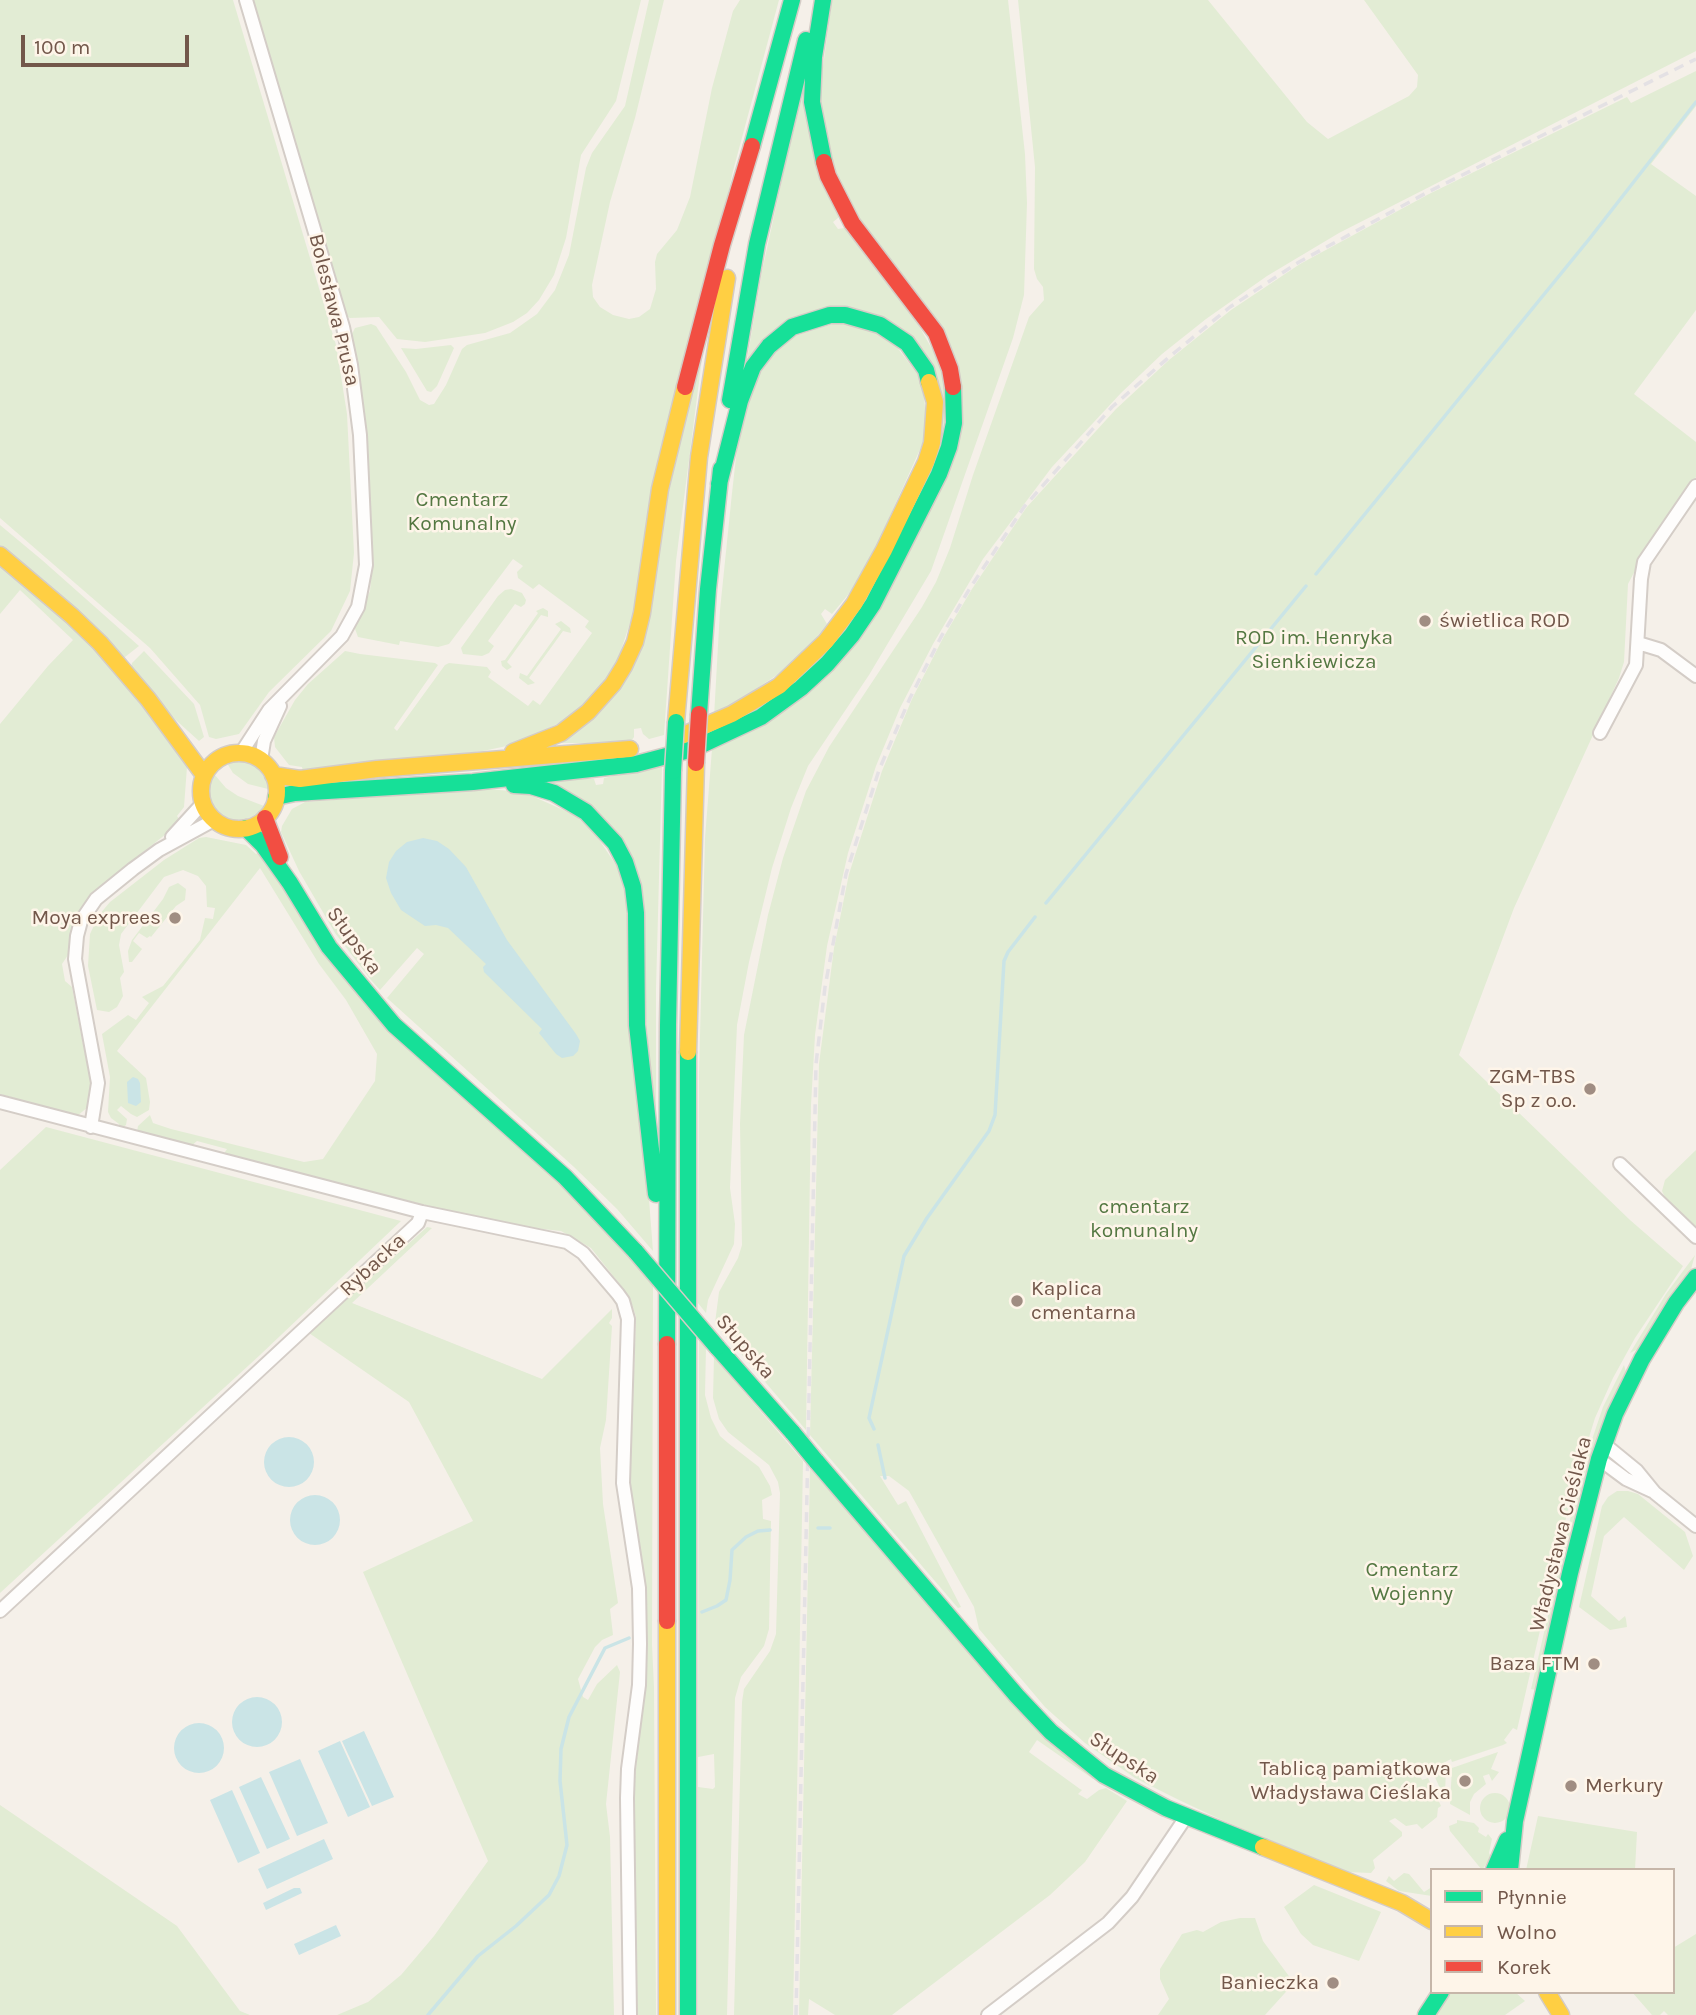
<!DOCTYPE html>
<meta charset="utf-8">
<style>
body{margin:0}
#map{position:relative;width:1696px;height:2015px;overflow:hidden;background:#f5f0e9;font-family:Karla,sans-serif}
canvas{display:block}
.legend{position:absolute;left:1430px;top:1868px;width:245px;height:126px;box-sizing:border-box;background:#fef5e9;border:2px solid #c6b6a9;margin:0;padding:9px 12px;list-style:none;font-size:21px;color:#72574a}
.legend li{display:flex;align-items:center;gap:14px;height:35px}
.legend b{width:35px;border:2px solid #c6b6a9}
.scale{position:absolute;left:21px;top:35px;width:168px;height:32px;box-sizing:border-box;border:4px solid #72574a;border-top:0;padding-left:9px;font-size:21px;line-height:24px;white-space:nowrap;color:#72574a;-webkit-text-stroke:5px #fef5e9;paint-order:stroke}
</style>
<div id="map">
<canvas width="1696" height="2015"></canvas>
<ul class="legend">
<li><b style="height:9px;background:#16e098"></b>Płynnie</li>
<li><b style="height:9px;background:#ffcf43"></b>Wolno</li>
<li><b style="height:9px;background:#f24e42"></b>Korek</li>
</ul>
<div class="scale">100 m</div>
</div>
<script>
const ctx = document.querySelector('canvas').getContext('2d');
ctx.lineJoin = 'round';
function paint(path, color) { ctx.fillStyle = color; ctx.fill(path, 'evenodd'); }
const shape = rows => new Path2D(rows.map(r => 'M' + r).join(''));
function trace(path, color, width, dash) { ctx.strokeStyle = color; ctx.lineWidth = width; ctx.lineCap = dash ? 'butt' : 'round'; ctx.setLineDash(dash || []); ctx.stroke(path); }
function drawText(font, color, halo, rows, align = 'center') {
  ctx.font = font + ' Karla,sans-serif'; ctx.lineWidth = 5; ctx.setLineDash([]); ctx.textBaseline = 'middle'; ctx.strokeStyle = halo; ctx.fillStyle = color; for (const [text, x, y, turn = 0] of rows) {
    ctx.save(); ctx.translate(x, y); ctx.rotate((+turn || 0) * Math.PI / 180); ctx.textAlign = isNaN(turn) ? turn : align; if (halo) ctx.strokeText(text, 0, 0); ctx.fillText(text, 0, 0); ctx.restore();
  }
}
const green = shape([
 [0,0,233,0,336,345,347,414,354,553,350,591,331,631,269,692,239,734,216,739,209,737,200,705,150,648,0,518],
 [252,0,641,0,616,101,581,155,566,238,554,275,539,300,527,313,513,322,485,333,425,342,397,339,379,317,350,318,346,316],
 [649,0,664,0,635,118,610,202,592,285,593,297,600,307,613,315,629,319,639,317,650,309,656,289,655,262,657,254,677,230,690,197,712,88,733,11,740,0,779,0,733,171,637,615,615,668,574,716,516,744,483,751,303,772,302,767,289,765,275,747,274,737,295,700,308,684,345,651,360,654,435,663,438,665,394,728,397,731,445,665,449,663,487,667,491,672,488,677,528,706,533,700,540,705,592,633,585,627,589,621,539,584,533,589,518,578,517,572,523,566,513,559,449,644,438,647,400,641,399,645,358,637,354,626,370,591,373,554,363,420,351,336,355,328,371,324,376,326,406,372,420,400,429,405,434,404,446,385,462,349,467,345,510,333,537,314,555,290,569,255,586,168,592,153,625,106],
 [832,0,1008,0,1025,154,1027,203,1024,295,1013,338,931,571,869,675,808,766,791,808,772,868,749,962,737,1025,730,1188,735,1224,734,1244,708,1300,706,1313,698,1303,699,1075,705,838,712,749,794,702,962,402,838,183,819,96],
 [1018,0,1208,0,1307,122,1328,139,1409,96,1417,87,1418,75,1364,0,1696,0,1696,51,1339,233,1267,276,1206,319,1162,354,1121,393,1052,467,983,559,933,644,900,708,876,766,848,853,827,946,815,1035,811,1105,806,1430,715,1323,719,1292,738,1258,742,1245,740,1124,744,1035,768,915,783,858,806,791,829,747,922,607,936,582,950,548,973,475,1029,317,1044,300,1043,287,1037,279,1034,269,1035,167],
 [1696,71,1696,106,1651,164,1696,196,1696,310,1634,394,1696,442,1696,477,1639,563,1628,584,1624,662,1619,678,1514,908,1459,1055,1630,1220,1683,1266,1635,1338,1613,1378,1595,1418,1572,1492,1517,1730,1513,1728,1504,1740,1507,1743,1503,1745,1452,1762,1451,1759,1432,1769,1430,1766,1425,1769,1426,1772,1420,1775,1422,1780,1428,1778,1441,1806,1438,1808,1437,1817,1422,1829,1417,1824,1406,1826,1395,1818,1389,1821,1402,1832,1402,1836,1373,1860,1375,1868,1371,1873,1347,1872,1224,1821,1179,1800,1135,1778,1085,1743,1045,1707,979,1629,974,1607,909,1491,889,1476,880,1476,898,1505,906,1501,961,1607,958,1608,810,1435,819,1064,834,948,849,874,882,771,912,699,943,638,972,589,1026,508,1116,409,1169,360,1231,310,1300,264,1429,194,1627,97,1631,103],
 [806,81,808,116,813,147,825,182,838,210,838,218,833,222,838,229,844,228,853,234,925,325,941,357,945,375,949,396,948,423,940,456,890,562,867,603,835,647,807,675,773,702,713,735,713,730,750,712,788,685,819,657,850,619,885,560,928,471,943,424,939,386,924,351,906,331,877,315,860,310,840,308,806,313,774,331,747,360,762,271,786,161],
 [839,322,889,337,923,381,927,434,862,578,832,614,825,609,821,614,827,624,798,661,714,717,720,610,732,493,739,431,751,386,785,339],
 [704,343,676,561,664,735,649,739,643,734,641,728,634,729,634,737,630,743,553,743,602,707,656,545],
 [451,345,454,348,437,386,431,392,427,391,401,348,416,349],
 [0,525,42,560,139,646,125,657,120,656,0,549],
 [0,565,52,606,109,662,187,767,184,807,177,816,181,822,92,893,79,911,72,927,68,955,62,964,65,981,72,987,91,1085,88,1107,77,1116,0,1094,0,724,48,666,73,640,20,590,0,614],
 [511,589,522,593,526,600,525,604,521,607,515,604,488,641,494,646,489,653,482,656,463,654,461,648,498,596,505,590],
 [543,608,548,611,548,617,541,615,507,662,512,667,507,670,502,666,501,661,505,660,538,613,536,611],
 [561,621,570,628,571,633,563,631,529,678,535,683,528,685,519,678,520,673,527,676,561,629,555,624],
 [144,651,194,704,204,737,199,741,167,712,131,668,132,663],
 [238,760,251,763,257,767,266,780,268,789,248,784,233,773,227,763],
 [662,766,656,989,656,1140,634,869,535,779,594,779,596,785,603,784,604,778],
 [214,774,226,788,238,796,264,806,258,813,247,819,234,821,223,816,213,807,208,792,209,783],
 [487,789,523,792,586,820,624,877,653,1251,617,1209,574,1167,387,998,424,954,417,948,380,990,371,980,335,933,299,871,281,832,282,826,292,809,305,802],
 [206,837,246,845,256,854,261,851,312,932,602,1225,653,1285,652,1645,654,1687,656,2015,637,2015,634,1787,647,1665,645,1588,630,1483,636,1317,633,1307,625,1291,591,1248,561,1231,506,1225,223,1155,227,1149,197,1141,190,1147,137,1132,138,1126,150,1115,153,1123,171,1129,304,1162,323,1159,375,1081,377,1054,346,1000,319,964,260,868,117,1051,146,1078,150,1102,149,1110,137,1117,131,1114,121,1106,117,1110,127,1119,126,1125,121,1129,119,1128,119,1124,111,1118,108,1112,110,1077,102,1034,128,1015,136,1020,149,1003,142,997,163,986,200,940,205,918,213,919,215,908,207,907,206,886,198,876,183,870,164,877,121,934,119,945,124,972,120,978,123,996,117,1007,109,1012,97,1010,88,966,90,934,99,915,110,902,164,860,199,838],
 [178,883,186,889,185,900,176,906,151,937,150,936,147,938,139,933,133,941,142,949,132,962,129,962,128,951,132,940,163,899,169,887],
 [46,1127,401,1221,260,1355,0,1593,0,1170],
 [1696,1150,1696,1227,1665,1197,1662,1191,1665,1180],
 [427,1227,432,1228,352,1303,542,1379,612,1309,612,1318,609,1323,612,1326,606,1420,600,1448,603,1504,618,1603,610,1609,613,1635,602,1640,595,1647,578,1679,583,1697,588,1700,597,1684,617,1665,620,1672,606,1804,610,1837,614,2015,337,2015,368,2002,401,1975,434,1936,488,1861,363,1572,473,1521,409,1402,309,1333],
 [1695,1255,1691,1269,1638,1349,1630,1353,1666,1294],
 [699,1339,706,1347,705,1395,711,1418,720,1436,728,1443,759,1467,770,1486,772,1495,762,1500,763,1519,771,1521,769,1629,764,1646,741,1677,735,1698,727,2015,698,2015,698,1787,713,1789,715,1787,714,1754,698,1757],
 [714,1357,803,1461,793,2015,734,2015,742,1702,744,1689,770,1651,776,1634,780,1493,778,1482,769,1465,728,1432,719,1419,713,1398],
 [1624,1365,1626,1372,1608,1409,1586,1474,1536,1690,1531,1689,1581,1472,1603,1407],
 [810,1469,897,1566,1093,1777,1093,1779,1037,1740,1029,1752,1080,1789,1082,1790,1078,1794,1087,1799,1099,1790,1106,1788,1127,1801,1085,1862,1050,1895,892,2015,835,2015,809,1999,808,2015,799,2015],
 [1617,1491,1628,1491,1638,1494,1685,1532,1693,1556,1684,1570,1624,1517,1604,1536,1591,1596,1619,1621,1625,1616,1626,1619,1627,1627,1610,1630,1579,1607,1602,1506,1608,1497],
 [1498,1752,1491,1769,1499,1772,1492,1781,1489,1774,1483,1776,1486,1784,1474,1794,1470,1802,1470,1815,1450,1804,1452,1768],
 [1446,1769,1445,1794,1443,1795,1434,1775],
 '1480 1808a15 15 0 1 1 30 0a15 15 0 1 1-30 0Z',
 [0,1805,177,1926,240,2011,250,2015,0,2015],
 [1538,1816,1637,1832,1635,1870,1526,1870],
 [1457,1820,1474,1823,1479,1828,1478,1832,1486,1837,1488,1834,1492,1839,1489,1853,1491,1857,1482,1870,1450,1831,1449,1826,1457,1823],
 [1404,1873,1409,1874,1424,1892,1432,1887,1432,1896,1399,1891,1386,1881,1389,1876,1394,1881],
 [1314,1885,1381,1912,1359,1961,1313,1945,1301,1934,1284,1907],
 [1240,1918,1255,1918,1263,1941,1294,1983,1265,2015,1158,2015,1169,1999,1160,1979,1160,1969,1182,1934,1197,1930,1203,1932,1221,1922],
 [1696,1934,1696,2015,1668,2015,1664,2011,1660,2015,1652,2015,1632,1992,1673,1992,1673,1948],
 [1448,1992,1515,1992,1525,2001,1505,2015,1433,2015]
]);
const water = shape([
 [423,838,437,841,449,849,466,867,507,940,576,1034,580,1041,578,1051,573,1056,562,1058,556,1054,539,1033,542,1029,484,972,483,967,486,964,448,928,436,925,425,926,401,910,391,893,386,878,389,862,396,851,407,842],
 [133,1077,138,1079,140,1083,141,1102,136,1106,128,1103,127,1082],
 '264 1462a25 25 0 1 1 50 0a25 25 0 1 1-50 0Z',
 '290 1520a25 25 0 1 1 50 0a25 25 0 1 1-50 0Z',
 '232 1722a25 25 0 1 1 50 0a25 25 0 1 1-50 0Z',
 '174 1748a25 25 0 1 1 50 0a25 25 0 1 1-50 0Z',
 [364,1731,394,1797,372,1806,342,1741],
 [340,1741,370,1807,348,1817,318,1751],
 [300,1759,328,1823,297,1836,269,1772],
 [261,1777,290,1839,267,1849,239,1787],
 [232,1790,260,1853,238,1863,210,1800],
 [324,1839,333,1859,267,1889,258,1869],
 [294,1888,300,1888,302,1893,266,1910,263,1903],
 [336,1925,341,1936,299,1955,294,1944]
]);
const stream = shape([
 [1316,574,1590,238,1696,102],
 [1046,903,1306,586],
 [874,1429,869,1418,904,1256,927,1218,989,1131,995,1115,1004,961,1008,952,1035,917],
 [878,1445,885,1478],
 [818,1528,830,1528],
 [702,1612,717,1606,726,1600,730,1580,732,1550,746,1537,758,1531,770,1530],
 [428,2015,478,1956,516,1926,549,1895,559,1876,567,1845,560,1781,561,1749,569,1717,605,1648,629,1638]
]);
const street = shape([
 [1638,643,1661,650,1696,676],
 [1600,733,1636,665,1641,579,1644,562,1696,486],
 [241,753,269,710,342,636,358,607,366,565,360,435,351,365,343,327,246,0],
 [261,760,264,741,280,706],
 [172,837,203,803],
 [0,1102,422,1212,567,1242,583,1253,618,1294,623,1301,628,1319,623,1483,639,1588,640,1644,639,1685,628,1769,627,1798,630,2015],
 [91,1127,98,1083,75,959,77,936,81,921,96,899,133,869,159,850,214,820],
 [1620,1164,1696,1237],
 [1604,1444,1637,1471,1655,1493,1696,1526],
 [1599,1459,1626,1479,1652,1491],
 [0,1611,418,1223,422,1212],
 [988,2015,1108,1923,1132,1897,1186,1817]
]);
const fast = shape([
 [823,0,814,57,812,102,824,162],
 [752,146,792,0],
 [730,400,757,244,806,40],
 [719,484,740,401,753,367,769,346,792,327,830,315,845,315,880,325,907,343,926,370,929,382],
 [699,714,708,589,721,469],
 [514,785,531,786,554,793,586,812,615,843,625,862,633,887,636,913,637,1025,656,1194],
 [276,797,295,793,473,782,636,764,693,749,761,717,801,688,827,664,852,635,873,604,939,474,949,447,954,423,953,387],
 [246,828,263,845,290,883,329,947,394,1025,565,1177,636,1252],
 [667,1344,668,1025,673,771],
 [717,1347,793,1433],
 [816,1461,1017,1696,1051,1732,1104,1775,1166,1808,1263,1847],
 [1494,1870,1507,1840],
 [1510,1870,1515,1821,1570,1573,1599,1459,1615,1414,1642,1359,1676,1303,1696,1277],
 [688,2015,688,1052],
 [1426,2015,1441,1992]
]);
const slow = shape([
 [0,555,72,616,100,643,148,699,204,775],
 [676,722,699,457,727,278],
 [681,736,732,714,779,686,826,641,854,604,884,550,926,462,932,443,935,402,929,382],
 [513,752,561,733,588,712,613,684,624,666,635,642,642,613,660,489,685,387],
 '201 791a38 38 0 1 1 76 0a38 38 0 1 1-76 0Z',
 [273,775,300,779,377,769,630,749],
 [688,1052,696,763],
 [667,1621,667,2015],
 [1263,1847,1402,1903,1432,1921],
 [1547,1992,1561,2015]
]);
const jam = shape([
 [824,162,828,176,852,223,936,333,950,369,953,387],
 [685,387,722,245,752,146],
 [265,818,280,857],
 [667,1344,667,1621]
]);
const rail = shape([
 [796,2015,816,1064,825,987,846,874,879,770,910,698,941,637,970,588,1024,507,1112,407,1168,358,1230,307,1299,262,1428,192,1696,59]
]);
const fastBridge = shape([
 [673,771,676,722],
 [636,1252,717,1347],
 [793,1433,816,1461]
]);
const jamBridge = shape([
 [696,763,699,714]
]);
const markers = [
 [1425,621,7,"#a08d82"],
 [175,918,7,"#a08d82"],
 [1590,1089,7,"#a08d82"],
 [1017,1301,7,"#a08d82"],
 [1594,1664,7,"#a08d82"],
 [1465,1781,7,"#a08d82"],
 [1571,1786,7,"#a08d82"],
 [1333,1983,7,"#a08d82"]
];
const streetNames = [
 ["Bolesława Prusa",334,310,76],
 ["Słupska",354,941,54],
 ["Rybacka",373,1265,-43],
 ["Słupska",745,1347,49],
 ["Władysława Cieślaka",1561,1534,-76],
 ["Słupska",1124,1758,33]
];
const parkNames = [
 ["Cmentarz",462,500],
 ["Komunalny",462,524],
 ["ROD im. Henryka",1314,638],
 ["Sienkiewicza",1314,662],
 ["cmentarz",1144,1207],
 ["komunalny",1144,1231],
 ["Cmentarz",1412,1570],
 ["Wojenny",1412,1594]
];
const poiNames = [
 ["świetlica ROD",1439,621,"left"],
 ["Moya exprees",161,918],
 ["ZGM-TBS",1576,1077],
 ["Sp z o.o.",1576,1101],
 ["Kaplica",1031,1289,"left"],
 ["cmentarna",1031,1313,"left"],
 ["Baza FTM",1580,1664],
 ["Tablicą pamiątkowa",1451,1769],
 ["Władysława Cieślaka",1451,1793],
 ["Merkury",1585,1786,"left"],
 ["Banieczka",1319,1983]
];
paint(green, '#e2ecd4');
paint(water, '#cae4e6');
trace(stream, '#cae4e6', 3.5);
trace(street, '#d4cdc7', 16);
trace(fast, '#d4ccc6', 19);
trace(slow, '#d4ccc6', 19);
trace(jam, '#d4ccc6', 19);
trace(street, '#fefdfc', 12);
trace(fast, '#16e098', 16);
trace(slow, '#ffcf43', 16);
trace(jam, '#f24e42', 16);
trace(rail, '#e4e1e4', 3.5, [10, 7]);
trace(fastBridge, '#d4ccc6', 19, []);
trace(jamBridge, '#d4ccc6', 19, []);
trace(fastBridge, '#16e098', 16);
trace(jamBridge, '#f24e42', 16);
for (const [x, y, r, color] of markers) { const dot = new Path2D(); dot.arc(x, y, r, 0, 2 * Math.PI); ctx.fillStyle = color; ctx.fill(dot); trace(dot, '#fef5e9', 2.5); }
drawText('21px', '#72574a', '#fef5e9', streetNames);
drawText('21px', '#547842', '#fef5e9', parkNames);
drawText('21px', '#72574a', '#fef5e9', poiNames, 'right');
</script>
